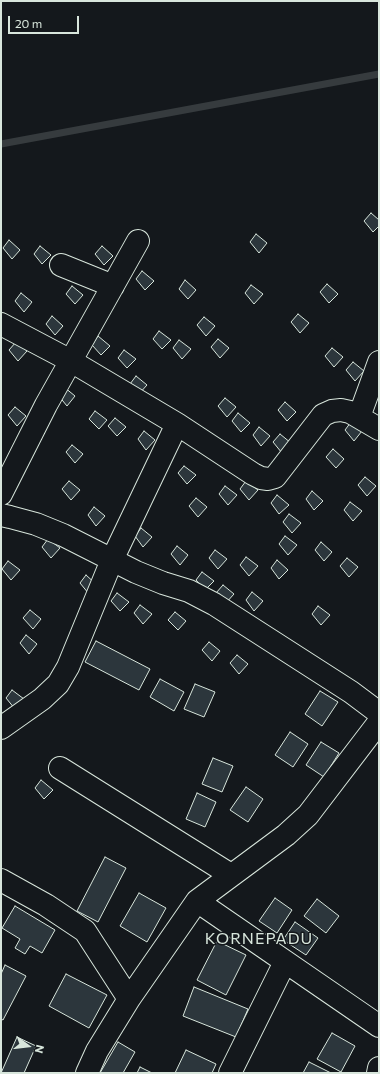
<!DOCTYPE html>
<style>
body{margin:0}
#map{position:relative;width:380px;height:1074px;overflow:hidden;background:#14181c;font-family:Commissioner,sans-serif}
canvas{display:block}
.frame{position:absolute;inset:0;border:2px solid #d8e6dc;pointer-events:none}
.north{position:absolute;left:8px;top:1026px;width:40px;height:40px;-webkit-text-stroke:3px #14181c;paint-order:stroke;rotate:105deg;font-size:11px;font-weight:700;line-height:16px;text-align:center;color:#d8e6dc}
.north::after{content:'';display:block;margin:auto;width:14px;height:18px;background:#d8e6dc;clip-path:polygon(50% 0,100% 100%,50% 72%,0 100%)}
.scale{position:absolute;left:8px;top:16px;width:71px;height:18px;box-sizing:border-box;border:2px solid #d8e6dc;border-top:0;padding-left:5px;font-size:12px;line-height:14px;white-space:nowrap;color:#d8e6dc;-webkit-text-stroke:3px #14181c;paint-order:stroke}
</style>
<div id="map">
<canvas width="380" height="1074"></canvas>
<div class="frame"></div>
<div class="north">N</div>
<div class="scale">20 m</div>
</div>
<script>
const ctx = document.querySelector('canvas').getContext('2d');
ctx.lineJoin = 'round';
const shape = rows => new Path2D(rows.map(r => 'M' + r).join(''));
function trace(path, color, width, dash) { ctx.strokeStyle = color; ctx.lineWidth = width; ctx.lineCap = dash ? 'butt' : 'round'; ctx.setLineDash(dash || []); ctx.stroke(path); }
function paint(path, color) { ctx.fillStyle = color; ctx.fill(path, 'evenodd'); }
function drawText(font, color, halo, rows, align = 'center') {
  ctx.font = font + ' Commissioner,sans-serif'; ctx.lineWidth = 3; ctx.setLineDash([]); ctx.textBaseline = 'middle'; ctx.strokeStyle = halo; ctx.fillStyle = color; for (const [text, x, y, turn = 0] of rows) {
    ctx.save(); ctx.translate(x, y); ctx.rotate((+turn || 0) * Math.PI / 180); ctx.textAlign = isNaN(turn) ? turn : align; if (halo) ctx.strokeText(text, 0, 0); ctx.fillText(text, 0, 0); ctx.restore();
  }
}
const stream = shape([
 [1,144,379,74]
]);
const building = shape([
 [371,213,379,220,379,226,373,232,364,221,371,213],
 [256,234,267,243,259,253,250,242,256,234],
 [9,240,20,250,12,259,3,248,9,240],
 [40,246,51,255,42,264,34,254,40,246],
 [102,246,113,256,104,265,95,254,102,246],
 [142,271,154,281,145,290,136,279,142,271],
 [185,280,196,290,188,299,179,289,185,280],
 [327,284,338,294,329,303,320,292,327,284],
 [251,285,263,294,254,304,245,293,251,285],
 [72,286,83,295,75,304,66,294,72,286],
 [21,293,32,302,24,312,15,301,21,293],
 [298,314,309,323,300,333,291,322,298,314],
 [52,316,63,326,55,335,46,324,52,316],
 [204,317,215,326,206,336,197,325,204,317],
 [159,331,171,340,162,349,153,339,159,331],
 [98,336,110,346,101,355,92,345,98,336],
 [218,339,229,348,220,358,211,347,218,339],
 [179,340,191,349,182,359,173,348,179,340],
 [16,342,27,351,18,361,9,350,16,342],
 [332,348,343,357,334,367,325,356,332,348],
 [124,350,136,359,127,368,118,358,124,350],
 [353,362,364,371,355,381,346,370,353,362],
 [136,376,147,385,138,395,130,384,136,376],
 [64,387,75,396,67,406,58,395,64,387],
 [225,398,236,407,227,417,218,406,225,398],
 [285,402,296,412,287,421,278,410,285,402],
 [15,407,26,416,17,426,8,415,15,407],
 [95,411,107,420,99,429,89,419,95,411],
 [238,413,250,423,241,432,232,421,238,413],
 [115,418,126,427,117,436,108,426,115,418],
 [351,422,362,431,354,441,345,430,351,422],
 [259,427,270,436,261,446,253,435,259,427],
 [144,431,155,440,146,450,138,439,144,431],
 [280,434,291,443,282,453,273,442,280,434],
 [72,445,83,454,75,463,66,452,72,445],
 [333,449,344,459,336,468,326,457,333,449],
 [184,466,196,475,187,484,178,473,184,466],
 [365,477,376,486,367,496,358,485,365,477],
 [69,481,80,490,71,500,62,489,69,481],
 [246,481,258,490,249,500,240,489,246,481],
 [225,486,237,495,228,505,219,494,225,486],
 [312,491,323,501,314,510,306,499,312,491],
 [277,495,289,505,279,514,271,503,277,495],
 [196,498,207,507,198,517,189,506,196,498],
 [350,502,362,511,353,521,344,510,350,502],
 [94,507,105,516,96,526,88,515,94,507],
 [289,514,301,523,292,533,283,522,289,514],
 [141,528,152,537,143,547,135,536,141,528],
 [285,536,297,545,288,555,279,544,285,536],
 [48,539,60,548,51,558,42,547,48,539],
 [321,542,332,552,324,561,315,550,321,542],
 [177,546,188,555,180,565,171,554,177,546],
 [215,550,227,559,218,569,209,558,215,550],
 [246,557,258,566,249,576,240,565,246,557],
 [347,558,358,567,349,577,340,566,347,558],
 [277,560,288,570,279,579,271,568,277,560],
 [8,561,20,570,11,580,2,569,8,561],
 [202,572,214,581,205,590,196,580,202,572],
 [86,575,97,585,89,594,80,583,86,575],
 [223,585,234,594,225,604,216,593,223,585],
 [252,592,263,601,254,611,246,600,252,592],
 [117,593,129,602,120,611,111,601,117,593],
 [140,605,152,614,143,624,134,613,140,605],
 [318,606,330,615,321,625,312,614,318,606],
 [30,610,41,619,33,629,23,618,30,610],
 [175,612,186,621,178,630,168,620,175,612],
 [26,635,37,644,29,654,20,643,26,635],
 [96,641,150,669,139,690,85,662,96,641],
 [209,642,220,651,212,661,202,650,209,642],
 [237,655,248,664,239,674,230,663,237,655],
 [160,679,184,692,174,711,150,697,160,679],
 [195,684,215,692,204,717,184,709,195,684],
 [12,690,24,699,15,709,6,698,12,690],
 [320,691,338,702,322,726,305,714,320,691],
 [290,732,308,744,293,767,275,755,290,732],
 [321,742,339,753,324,777,306,765,321,742],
 [213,758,233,766,222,792,202,784,213,758],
 [41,780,53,790,44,799,35,788,41,780],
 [246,787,263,799,248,822,230,810,246,787],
 [197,793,216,802,205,827,186,819,197,793],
 [105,857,126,868,98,922,77,911,105,857],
 [139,893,166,908,147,942,120,926,139,893],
 [275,898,292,910,277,933,259,921,275,898],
 [317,899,339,916,326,933,304,916,317,899],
 [15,906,55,930,42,953,30,946,25,954,15,948,20,939,2,928,15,906],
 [295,922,318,938,306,955,283,940,295,922],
 [217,941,246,955,226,995,197,980,217,941],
 [5,965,26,976,3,1020,1,1019,1,974,5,965],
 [66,974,107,995,89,1028,49,1006,66,974],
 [194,987,248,1009,236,1037,183,1016,194,987],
 [332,1033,355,1046,341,1072,317,1059,332,1033],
 [17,1037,36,1046,24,1073,1,1073,17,1037],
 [118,1042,135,1052,123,1073,100,1073,118,1042],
 [186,1050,216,1064,212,1073,175,1073,186,1050],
 [309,1062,331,1073,303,1073,309,1062],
 [140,1067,152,1073,137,1073,140,1067]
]);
const minor = shape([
 [61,265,113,286],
 [1,324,71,361,177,424,253,474,261,478,268,479,275,477,323,415,332,411,341,410,350,412,379,429],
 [359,417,379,362],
 [1,494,46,405,138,241],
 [1,515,10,517,36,524,63,535,136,572,163,583,189,591,214,604,351,692,379,713],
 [1,728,42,699,58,684,68,667,112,560,177,424],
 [60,768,231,875],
 [1,880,46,905,85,931,129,999],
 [197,901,379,1026],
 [87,1073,97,1051,129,999,197,901,286,835,308,815,379,722],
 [230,1073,285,962],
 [378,1073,379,1068]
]);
const quarterNames = [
 ["KORNEPADU",259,939]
];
trace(stream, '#363b3e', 7);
paint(building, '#2c363c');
trace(building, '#d8e6dc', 1);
trace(minor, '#d8e6dc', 24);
trace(minor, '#14181c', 22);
ctx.letterSpacing = '1px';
drawText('16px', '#d8e6dc', '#14181c', quarterNames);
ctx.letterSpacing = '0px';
</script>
